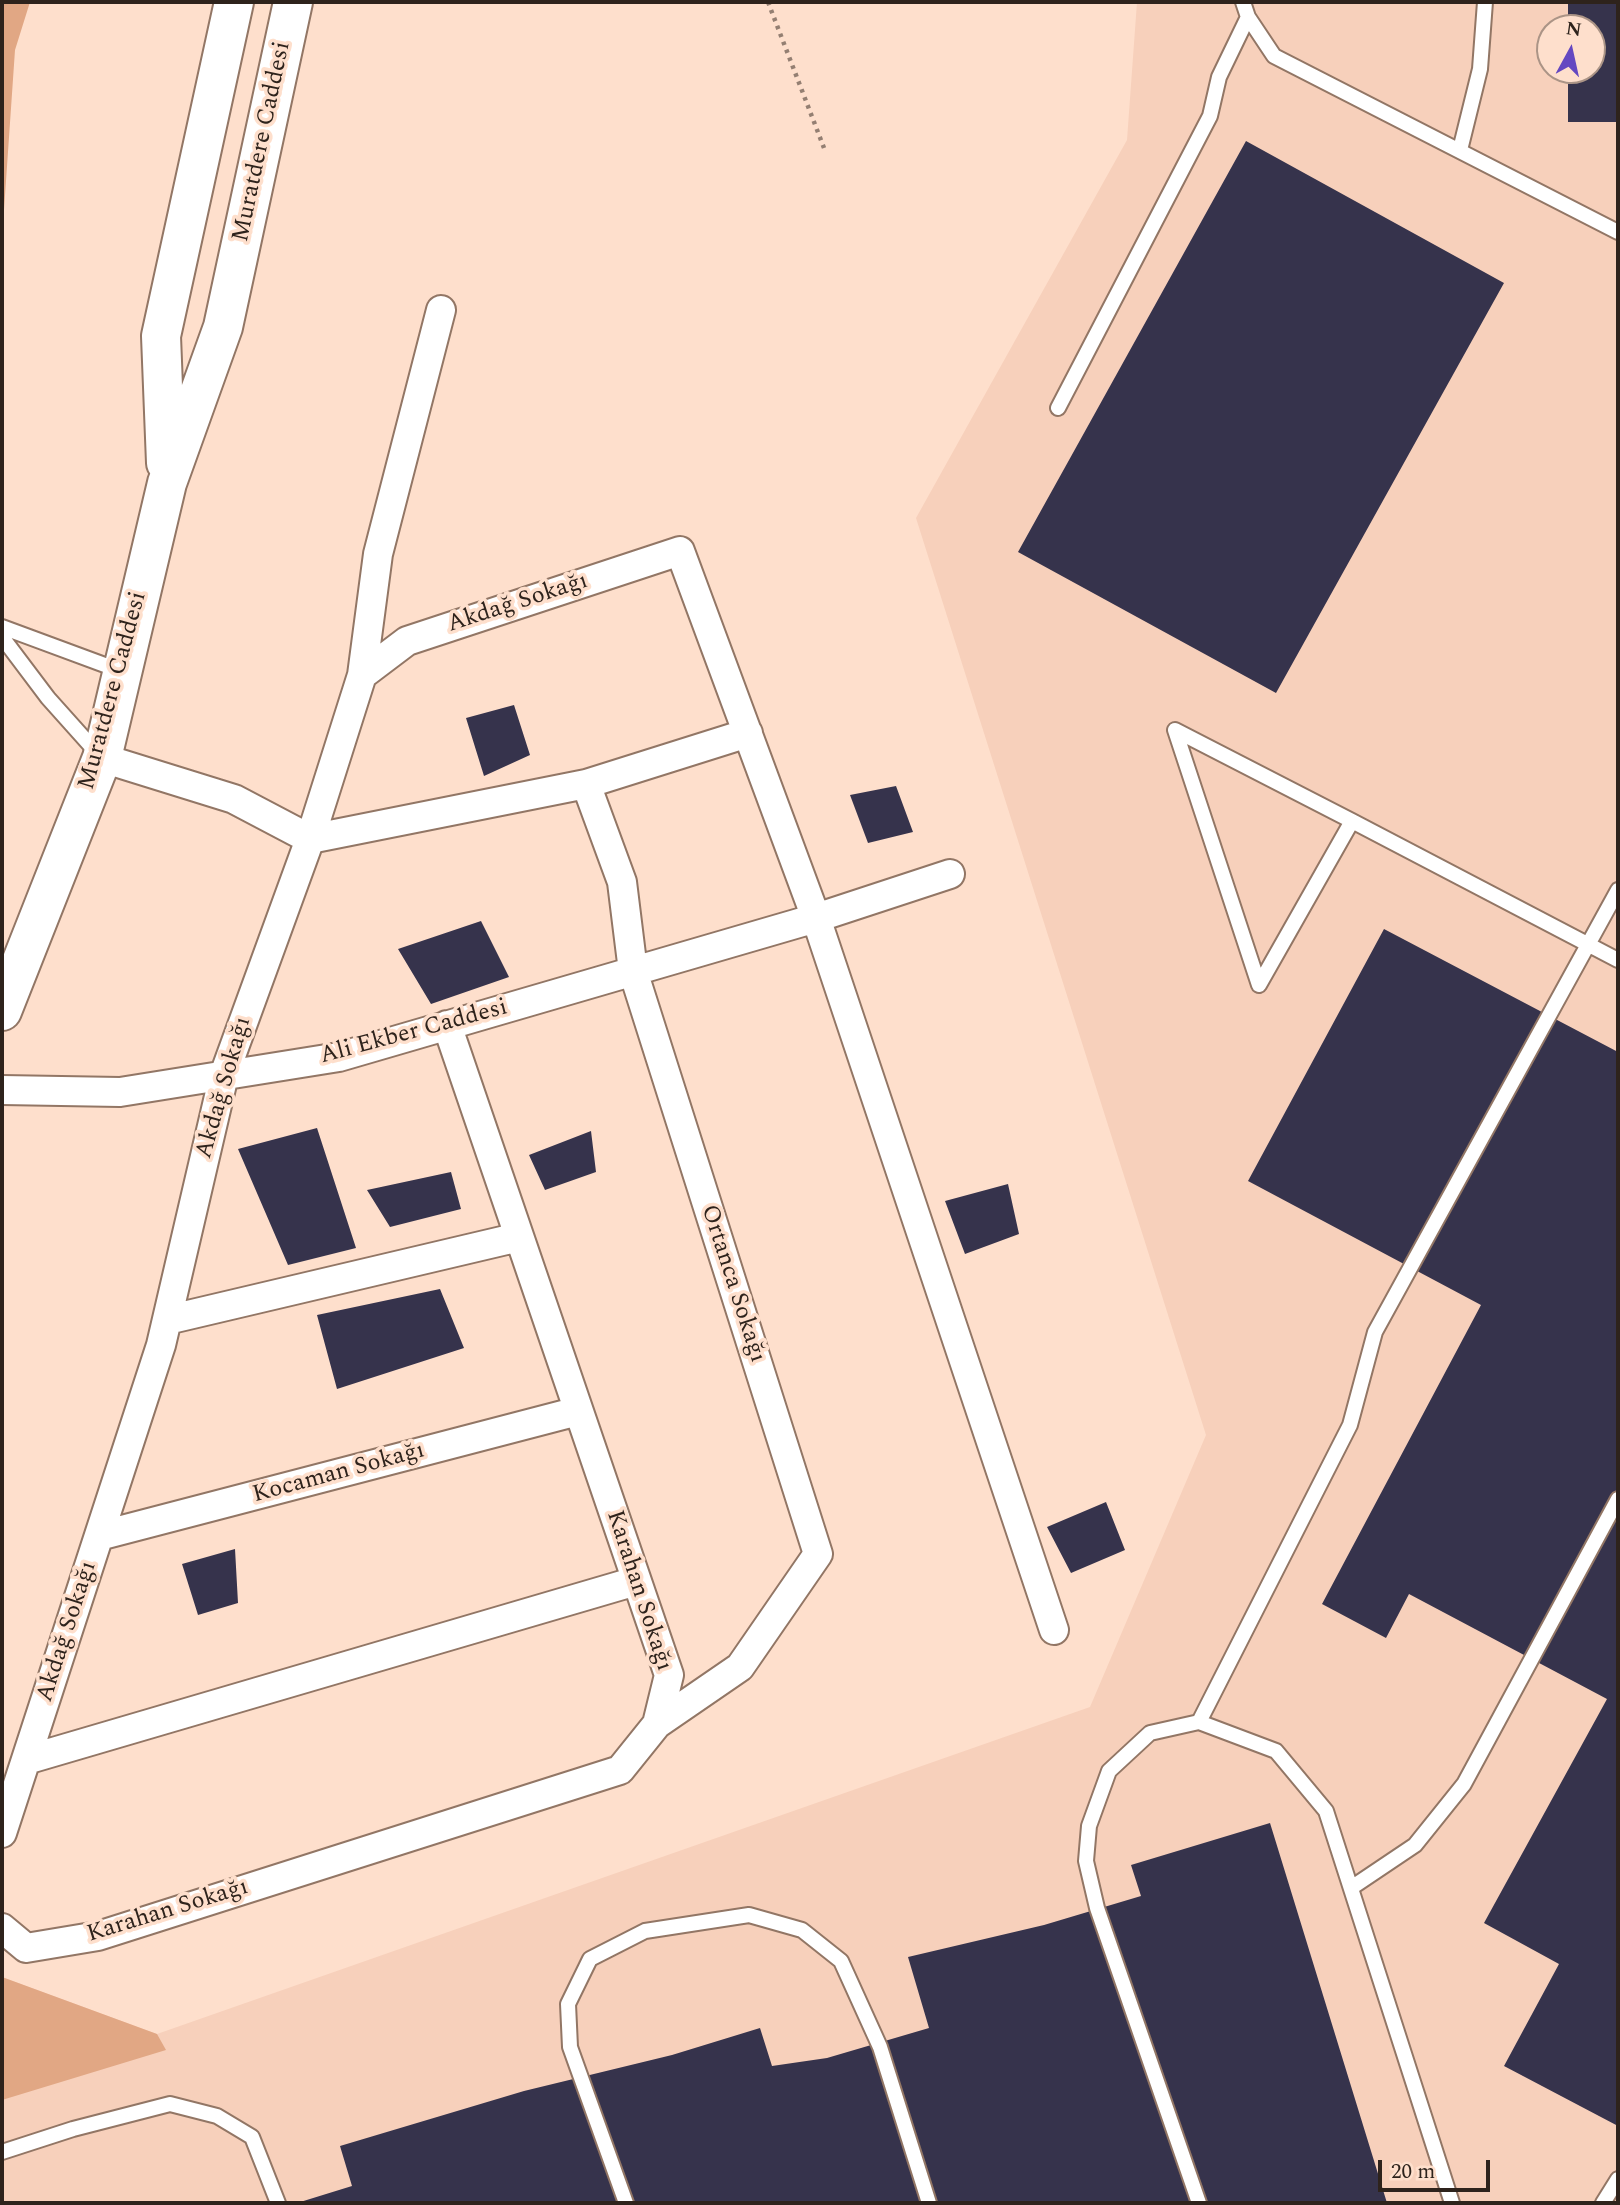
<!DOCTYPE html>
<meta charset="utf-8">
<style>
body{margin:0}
#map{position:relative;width:1620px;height:2205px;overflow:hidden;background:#fedfcc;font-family:Spectral,serif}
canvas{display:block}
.frame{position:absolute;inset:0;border:4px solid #2e231c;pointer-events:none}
.north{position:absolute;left:1536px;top:14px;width:70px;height:70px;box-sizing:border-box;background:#fedfcc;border:2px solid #ab9486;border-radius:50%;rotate:8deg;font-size:19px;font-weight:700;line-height:28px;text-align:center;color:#2e231c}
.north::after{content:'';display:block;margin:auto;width:24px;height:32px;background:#6448c1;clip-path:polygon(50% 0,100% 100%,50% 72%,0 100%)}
.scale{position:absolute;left:1378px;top:2160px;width:112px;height:32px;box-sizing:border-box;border:4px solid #2e231c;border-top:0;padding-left:9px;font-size:21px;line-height:24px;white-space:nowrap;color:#2e231c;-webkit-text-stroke:5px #fedfcc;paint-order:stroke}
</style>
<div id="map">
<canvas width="1620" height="2205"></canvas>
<div class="frame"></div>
<div class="north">N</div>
<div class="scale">20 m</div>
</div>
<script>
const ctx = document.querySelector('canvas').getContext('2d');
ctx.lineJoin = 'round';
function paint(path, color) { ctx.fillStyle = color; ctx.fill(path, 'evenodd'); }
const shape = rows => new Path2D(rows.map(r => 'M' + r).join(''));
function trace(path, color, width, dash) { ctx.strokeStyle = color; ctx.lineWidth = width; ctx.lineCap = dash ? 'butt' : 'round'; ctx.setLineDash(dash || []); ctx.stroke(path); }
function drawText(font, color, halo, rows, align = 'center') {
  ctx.font = font + ' Spectral,serif'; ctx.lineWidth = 7; ctx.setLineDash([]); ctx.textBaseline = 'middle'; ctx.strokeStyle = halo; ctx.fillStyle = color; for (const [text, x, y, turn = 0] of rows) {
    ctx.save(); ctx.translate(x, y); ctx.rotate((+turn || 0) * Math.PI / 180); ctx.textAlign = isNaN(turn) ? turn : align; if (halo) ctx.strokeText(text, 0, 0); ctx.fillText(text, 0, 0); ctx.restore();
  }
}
const built = shape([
 [1137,2,1618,2,1618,2203,2,2203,2,1977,157,2034,1090,1707,1206,1435,916,518,1127,140],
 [1550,28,1592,28,1592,70,1550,70]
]);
const green = shape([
 [2,2,30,2,15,50,2,239],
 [2,1977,157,2034,166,2050,2,2100]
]);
const building = shape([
 [1568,2,1618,2,1618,122,1568,122,1568,70,1592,70,1592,28,1568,28],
 [1246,141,1504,283,1276,693,1018,552],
 [514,705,530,755,484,776,466,718],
 [896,786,913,832,868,843,850,795],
 [481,921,509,977,431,1004,398,949],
 [1384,929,1618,1052,1618,2126,1504,2066,1559,1964,1484,1923,1607,1699,1409,1594,1386,1638,1322,1604,1481,1305,1248,1181],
 [317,1128,356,1248,288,1265,238,1149],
 [591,1131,596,1172,545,1190,529,1155],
 [451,1172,461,1209,390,1227,367,1190],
 [1008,1184,1019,1234,965,1254,945,1201],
 [440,1289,464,1348,337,1389,317,1315],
 [1106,1502,1125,1550,1071,1573,1047,1527],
 [235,1549,238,1603,198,1615,182,1564],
 [1270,1823,1387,2203,297,2203,352,2186,340,2146,524,2091,672,2055,760,2028,772,2066,827,2058,929,2028,908,1957,1044,1925,1141,1896,1131,1865]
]);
const path = shape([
 [768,2,824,148]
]);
const lane = shape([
 [1243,2,1248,17,1274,56,1618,232],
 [1460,150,1480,69,1485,2],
 [1058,408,1210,116,1219,77,1248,17],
 [2,627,121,671],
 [2,637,48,698,99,755],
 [1352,821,1259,985,1175,730,1352,821,1618,960],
 [1199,1722,1350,1425,1375,1332,1618,890],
 [1351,1888,1415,1845,1464,1784,1618,1499],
 [2,2152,73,2129,170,2104,217,2116,252,2137,278,2203],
 [626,2203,570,2047,568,2004,590,1959,645,1931,749,1915,802,1930,841,1961,880,2047,929,2203],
 [1199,2203,1097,1908,1086,1861,1089,1826,1109,1771,1150,1733,1199,1722,1276,1751,1326,1811,1452,2203],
 [1603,2203,1618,2179]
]);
const street = shape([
 [362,675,378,554,441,310],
 [102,758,234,799,310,839,586,784,748,733],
 [586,784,622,882,633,971,818,1554,740,1667,657,1724],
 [2,1090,120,1092,339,1057,816,918,950,874],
 [167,1320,519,1237],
 [99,1536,578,1411],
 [26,1760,636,1581],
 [2,1833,161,1345,224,1075,310,839,362,675,407,641,680,551,816,918,1054,1630],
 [2,1928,26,1948,98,1936,620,1770,657,1724,669,1675,447,1025]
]);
const secondary = shape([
 [166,463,161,336,234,2],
 [2,1011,102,758,167,483,223,327,293,2]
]);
const streetNames = [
 ["Muratdere Caddesi",263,142,-78],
 ["Akdağ Sokağı",518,604,-18],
 ["Muratdere Caddesi",114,691,-75],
 ["Ali Ekber Caddesi",414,1033,-15],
 ["Akdağ Sokağı",225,1088,-74],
 ["Ortanca Sokağı",732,1284,72],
 ["Kocaman Sokağı",339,1474,-15],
 ["Karahan Sokağı",638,1591,72],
 ["Akdağ Sokağı",68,1632,-72],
 ["Karahan Sokağı",168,1912,-17]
];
paint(built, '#f7d0bb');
paint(green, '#e1a784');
paint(building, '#36334c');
trace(lane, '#927665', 18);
trace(street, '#927665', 32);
trace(secondary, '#927665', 42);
trace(path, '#947f72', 4.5, [3.5, 5]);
trace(lane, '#fff', 14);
trace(street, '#fff', 28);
trace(secondary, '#fff', 38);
drawText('24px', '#2e231c', '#fedfcc', streetNames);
</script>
